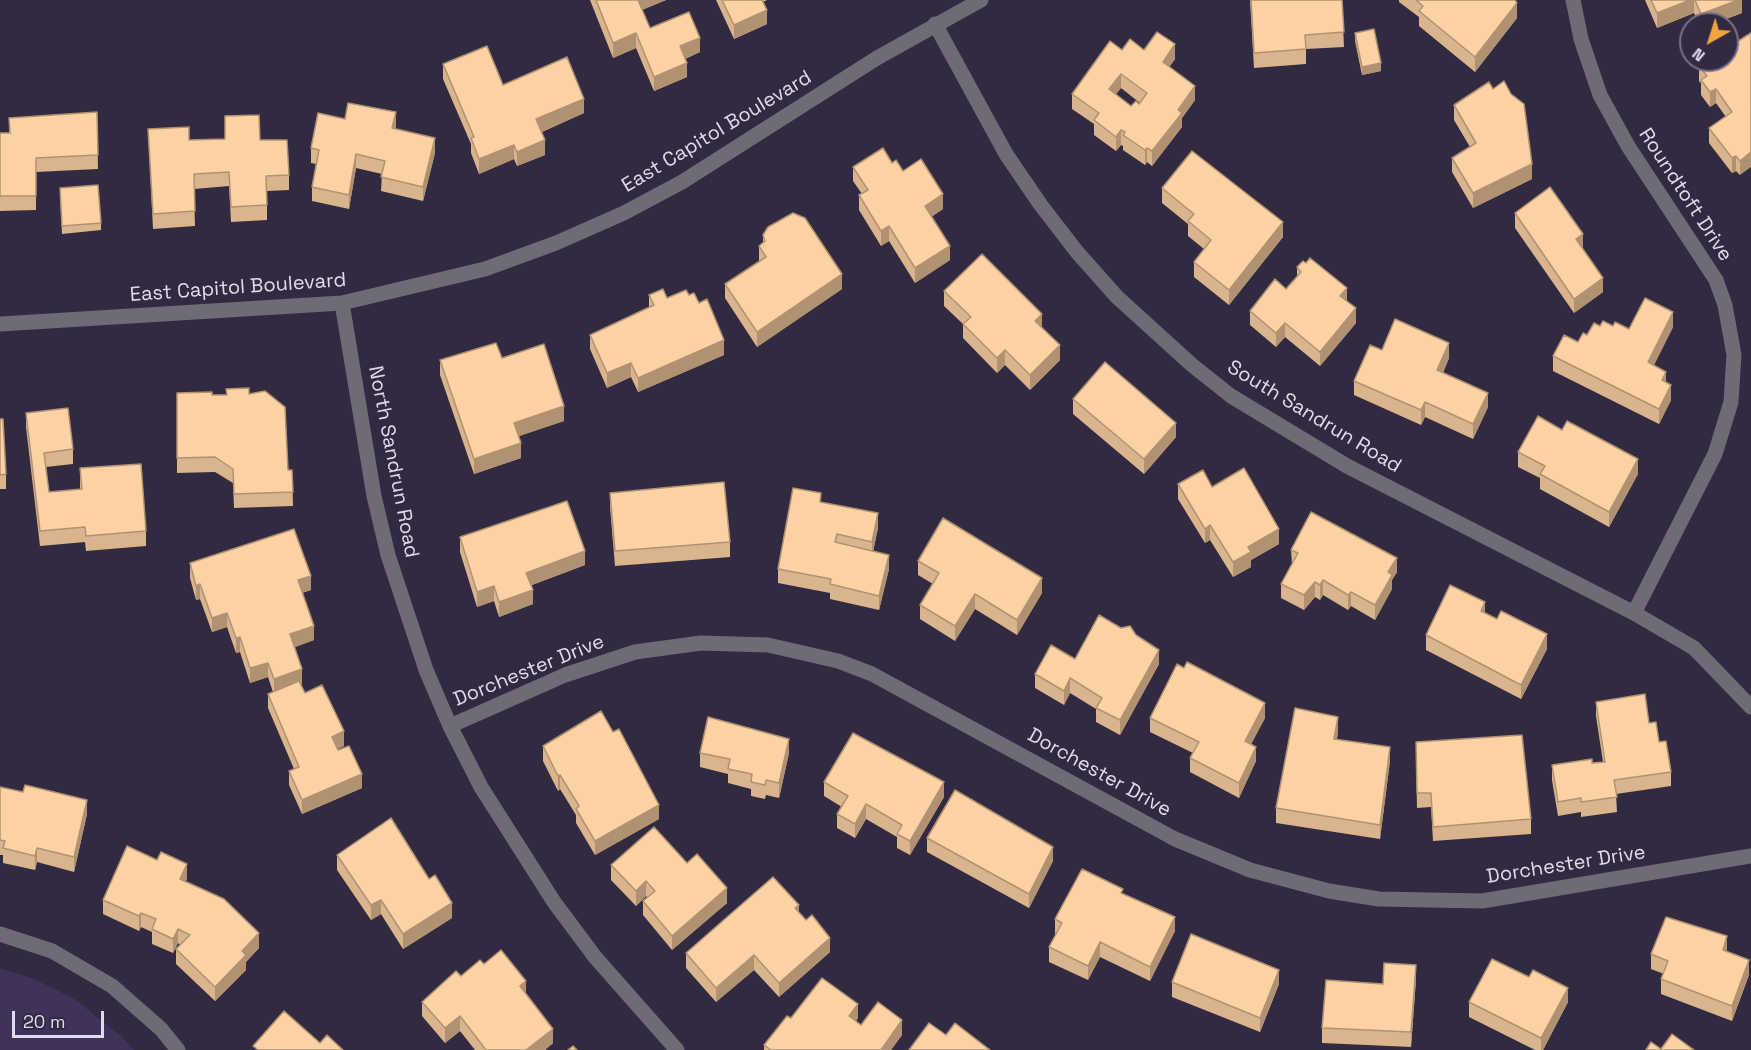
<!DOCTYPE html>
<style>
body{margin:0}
#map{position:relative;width:1751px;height:1050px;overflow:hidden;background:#312a41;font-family:"Space Grotesk",sans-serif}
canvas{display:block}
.north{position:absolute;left:1679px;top:12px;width:60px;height:60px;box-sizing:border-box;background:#312a41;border:2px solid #777185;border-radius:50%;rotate:219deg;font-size:16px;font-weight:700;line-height:24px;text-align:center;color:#e0dbeb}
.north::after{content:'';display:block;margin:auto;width:21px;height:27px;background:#f3a442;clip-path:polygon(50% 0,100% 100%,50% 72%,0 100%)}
.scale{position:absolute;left:12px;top:1011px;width:92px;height:27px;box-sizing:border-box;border:3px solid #e0dbeb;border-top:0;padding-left:8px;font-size:18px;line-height:21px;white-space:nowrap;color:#e0dbeb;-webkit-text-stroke:4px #312a41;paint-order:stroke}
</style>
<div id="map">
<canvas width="1751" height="1050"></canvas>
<div class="north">N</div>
<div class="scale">20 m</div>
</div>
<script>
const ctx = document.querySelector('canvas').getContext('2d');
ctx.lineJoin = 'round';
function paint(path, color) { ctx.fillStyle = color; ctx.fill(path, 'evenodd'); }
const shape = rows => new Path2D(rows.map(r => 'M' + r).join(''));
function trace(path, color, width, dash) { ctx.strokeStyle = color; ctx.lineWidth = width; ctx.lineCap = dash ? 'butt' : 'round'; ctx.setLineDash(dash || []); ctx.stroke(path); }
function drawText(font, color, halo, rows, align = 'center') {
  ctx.font = font + ' "Space Grotesk",sans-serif'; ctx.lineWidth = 6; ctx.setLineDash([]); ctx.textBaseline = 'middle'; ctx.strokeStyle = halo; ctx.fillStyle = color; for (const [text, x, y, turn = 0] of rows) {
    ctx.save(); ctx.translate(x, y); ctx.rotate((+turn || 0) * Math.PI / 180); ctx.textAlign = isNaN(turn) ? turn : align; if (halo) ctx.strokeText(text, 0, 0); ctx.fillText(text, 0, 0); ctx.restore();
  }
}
const green = shape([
 [0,968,34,979,73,998,122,1037,134,1050,0,1050]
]);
const minor = shape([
 [1573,0,1581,39,1600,95,1628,146,1716,280,1725,305,1734,355,1731,402,1715,454,1634,613],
 [935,24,1006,154,1040,204,1077,252,1117,297,1192,365,1231,396,1347,466,1634,613,1694,648,1751,707],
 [342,303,374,496,388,555,426,670,450,726,481,787,554,902,595,957,677,1050],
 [0,324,342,303,485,269,556,243,624,213,682,182,877,58,981,0],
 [450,726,565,675,635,652,701,643,768,645,838,661,872,674,1175,839,1250,870,1329,891,1379,899,1482,901,1751,856],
 [0,934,52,951,112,986,161,1029,178,1050]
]);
const wall = shape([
 [590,0,666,0,642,10,650,28,700,52,685,59,687,77,654,91,636,48,613,58],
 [716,0,767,0,763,2,767,24,734,39],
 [1250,0,1342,0,1344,47,1306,49,1306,64,1254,68],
 [1399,0,1515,0,1517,18,1475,72,1419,26,1419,17,1399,2],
 [1645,0,1742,0,1742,13,1713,24,1699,24,1694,13,1657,28],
 [1355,33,1381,71,1362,75,1355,41],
 [1751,33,1740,175,1736,171,1732,173,1709,143,1709,128,1726,117,1716,103,1710,107,1701,95,1701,83,1699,81,1699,66],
 [1122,50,1144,50,1175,59,1169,67,1195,100,1182,118,1182,127,1152,166,1147,162,1145,165,1123,150,1123,146,1121,145,1116,151,1094,135,1094,124,1072,109,1072,94],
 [1121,88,1140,103,1139,104,1131,106,1116,94],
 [443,64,503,85,584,113,542,132,545,155,517,166,514,159,479,174,471,153,471,144,443,79],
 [1454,105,1532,179,1473,208,1452,172,1452,158,1470,147,1454,120],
 [97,112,98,169,36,172,36,210,0,211,0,133,9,133,9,118],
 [345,119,396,127,395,129,435,153,423,201,381,191,382,174,356,168,349,209,312,201,312,187,316,164,311,163,311,148],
 [148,129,189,140,260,140,289,175,289,190,267,191,267,220,231,222,229,186,194,189,195,226,153,229],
 [892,163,903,171,943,209,931,217,950,260,915,283,889,241,881,246,859,210,859,195,862,194,853,181,853,167],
 [1162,188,1283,237,1229,305,1194,277,1194,262,1204,249,1188,236,1188,224,1162,203],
 [60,195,101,223,101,230,62,234],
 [1515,213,1583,249,1603,292,1574,313,1515,228],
 [763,235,842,289,757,347,725,298,725,284,759,261,759,246,763,243],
 [1297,267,1347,301,1356,323,1320,366,1285,337,1276,347,1250,325,1250,311,1286,289,1297,277],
 [944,291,1042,327,1060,360,1030,390,1005,365,997,373,963,338,963,324,944,306],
 [649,295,667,298,689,295,699,303,724,355,638,392,631,377,607,388,590,349,590,335,649,308],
 [1600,326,1613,326,1629,329,1673,327,1654,365,1666,382,1671,400,1659,424,1553,371,1553,356,1578,342],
 [1382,350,1449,358,1443,373,1488,407,1473,439,1425,417,1421,425,1354,395,1354,381],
 [502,358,564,421,518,436,521,458,474,474,440,375,440,360],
 [177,393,212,395,249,394,288,470,292,470,293,506,234,508,233,483,215,472,177,473],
 [1073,399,1176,437,1144,474,1073,414],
 [26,413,73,449,73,464,46,467,49,492,80,489,80,468,146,531,146,546,86,551,85,542,40,546,26,427],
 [0,419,6,474,6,489,0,489],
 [1518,452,1638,474,1609,527,1540,489,1540,478,1518,467],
 [1178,484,1212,487,1279,544,1251,560,1251,567,1233,577,1210,540,1205,543,1178,499],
 [610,493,730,542,730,557,615,566,610,507],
 [821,502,878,528,873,551,889,569,879,610,830,599,830,593,778,583,778,569],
 [460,537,585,565,532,585,533,604,499,617,494,601,477,607,460,552],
 [1291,550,1397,572,1392,580,1392,589,1375,620,1351,606,1348,610,1323,595,1320,600,1315,597,1304,610,1281,598,1281,584,1292,565],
 [918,561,1042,593,1017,635,975,609,955,641,920,619,920,605,933,584,918,575],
 [190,563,311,590,302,593,314,640,295,647,302,684,301,685,305,693,344,746,337,749,362,788,302,814,289,785,289,771,294,769,268,708,268,694,273,692,268,677,250,683,240,652,236,653,227,627,212,632,200,599,196,600,190,578],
 [1485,613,1547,649,1521,699,1426,650,1426,635],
 [1121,628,1136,635,1159,664,1120,735,1096,722,1096,709,1070,693,1064,705,1035,688,1035,674,1075,659],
 [1596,702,1649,723,1659,742,1671,772,1671,786,1616,794,1617,812,1581,817,1581,812,1558,816,1552,780,1552,765,1592,763,1603,762,1596,716],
 [1150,718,1265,718,1251,744,1256,761,1239,798,1190,772,1190,758,1193,753,1150,732],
 [613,732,659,819,595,855,576,823,576,815,560,789,558,791,543,761,543,746],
 [1338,732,1337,739,1390,761,1380,839,1276,823,1276,808],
 [700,753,789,753,779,798,766,795,765,799,751,796,751,789,728,783,728,774,700,767],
 [1416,757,1531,819,1531,834,1433,841,1431,807,1417,808],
 [824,782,944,797,910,855,897,848,897,837,866,819,855,838,837,828,837,814,842,807,824,796],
 [0,787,87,814,74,872,37,862,35,870,3,863,3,855,0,855],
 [927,838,1053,861,1029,908,927,852],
 [337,855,429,879,452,918,403,949,381,914,371,920,337,870],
 [611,865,727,903,672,950,643,915,643,901,647,897,646,896,636,906,611,880],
 [187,879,185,882,259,948,246,962,246,970,215,1001,176,964,176,949,180,945,178,943,173,953,152,944,152,932,141,927,139,931,103,914,103,900],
 [1123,894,1175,931,1150,981,1100,957,1088,980,1049,962,1049,947,1056,935,1055,934,1055,919],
 [799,913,830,952,779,997,754,970,716,1002,686,968,686,953],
 [1727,952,1749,975,1732,1021,1661,994,1661,979,1664,974,1651,969,1651,954],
 [484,964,526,993,553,1043,545,1050,475,1050,460,1031,445,1043,422,1016,422,1002,461,976],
 [1416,979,1411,1047,1322,1043,1322,1028,1383,984],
 [1172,982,1279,984,1260,1032,1172,997],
 [1469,1002,1568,1002,1543,1050,1535,1050,1469,1017],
 [791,1018,858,1018,856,1021,861,1025,902,1035,891,1050,764,1050,764,1045]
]);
const shadedWall = shape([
 [637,0,666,0,637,12],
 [1690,0,1694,0,1694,13,1657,28,1657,13],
 [1738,0,1742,0,1742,13,1713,24,1701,24,1701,14],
 [1517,3,1517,18,1475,72,1475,57],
 [767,10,767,24,734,39,734,25],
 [636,33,636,48,613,58,613,43],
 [700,38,700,52,680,61,680,46],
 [1175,44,1175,59,1163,76,1163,62],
 [687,63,687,77,654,91,654,77],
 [1381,63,1381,71,1362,75,1362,67],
 [1121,74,1121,88,1109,103,1109,89],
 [1195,86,1195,100,1182,118,1182,127,1152,166,1152,151,1178,110],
 [1716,89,1716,103,1710,107,1710,92],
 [584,99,584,113,536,134,536,119],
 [396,112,396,127,392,142,392,128],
 [1121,130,1121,145,1116,151,1116,137],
 [435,138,435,153,423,201,423,187],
 [545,140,545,155,517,166,517,152],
 [514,145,514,159,479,174,479,159],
 [1147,148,1147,162,1145,165,1145,150],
 [1751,152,1751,167,1740,175,1740,161],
 [356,154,356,168,349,209,349,195],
 [1736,156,1736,171,1732,173,1732,158],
 [1532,164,1532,179,1473,208,1473,193],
 [943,194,943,209,925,221,925,206],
 [1283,222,1283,237,1229,305,1229,290],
 [889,226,889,241,881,246,881,231],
 [1583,234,1583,249,1576,254,1576,239],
 [950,246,950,260,915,283,915,268],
 [842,274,842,289,757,347,757,332],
 [1603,278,1603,292,1574,313,1574,299],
 [1347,288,1347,302,1340,296],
 [1356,308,1356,323,1320,366,1320,352],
 [1673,312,1673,327,1648,377,1648,362],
 [1042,314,1042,328,1035,321],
 [1285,323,1285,337,1276,347,1276,333],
 [724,340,724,355,638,392,638,378],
 [1449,343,1449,358,1437,385,1437,370],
 [1060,345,1060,360,1030,390,1030,375],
 [1005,350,1005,365,997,373,997,358],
 [631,363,631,377,607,388,607,373],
 [1666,372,1666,387,1662,380],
 [1671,385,1671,400,1659,424,1659,409],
 [1488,393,1488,407,1473,439,1473,424],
 [1425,402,1425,417,1421,425,1421,410],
 [564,406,564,421,514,438,514,423],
 [1176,423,1176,437,1144,474,1144,459],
 [521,443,521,458,474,474,474,459],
 [1638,459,1638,474,1609,527,1609,512],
 [878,513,878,528,872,557,872,542],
 [1210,525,1210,540,1205,543,1205,529],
 [1279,529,1279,544,1251,560,1251,567,1233,577,1233,562,1248,547],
 [585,551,585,565,526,587,526,573],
 [889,555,889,569,879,610,879,596],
 [1397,558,1397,572,1392,580,1392,589,1375,620,1375,605,1388,572],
 [311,576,311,590,298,594,298,580],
 [1042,578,1042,593,1017,635,1017,620],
 [1323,580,1323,595,1320,600,1320,585],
 [1315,582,1315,597,1304,610,1304,595],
 [200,584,200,599,196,600,196,586],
 [494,586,494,601,477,607,477,592],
 [533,590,533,604,499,617,499,602],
 [1351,592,1351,606,1348,610,1348,595],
 [975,594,975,609,955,641,955,626],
 [1485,602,1485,616,1481,611],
 [227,613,227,627,212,632,212,618],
 [314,626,314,640,290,649,290,634],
 [1547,634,1547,649,1521,699,1521,685],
 [240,637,240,652,236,653,236,638],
 [1159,650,1159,664,1120,735,1120,720],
 [268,663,268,677,250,683,250,668],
 [302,669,302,684,274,694,274,679],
 [1070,678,1070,693,1064,705,1064,691],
 [1265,703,1265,718,1245,756,1245,741],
 [1338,717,1338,732,1334,753,1334,739],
 [344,731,344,746,332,752,332,737],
 [789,739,789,753,779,798,779,783],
 [1256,747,1256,761,1239,798,1239,783],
 [1390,747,1390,761,1380,839,1380,825],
 [362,774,362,788,302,814,302,800],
 [560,775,560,789,558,791,558,776],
 [944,782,944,797,910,855,910,841],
 [87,800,87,814,74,872,74,857],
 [866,804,866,819,855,838,855,824],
 [659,805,659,819,595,855,595,841],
 [1053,847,1053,861,1029,908,1029,894],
 [37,848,37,862,35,870,35,856],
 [187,864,187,879,180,894,180,879],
 [646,881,646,896,636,906,636,891],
 [727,888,727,903,672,950,672,936],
 [381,900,381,914,371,920,371,905],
 [452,903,452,918,403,949,403,934],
 [799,905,799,920,795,908],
 [141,913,141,927,139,931,139,916],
 [1175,917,1175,931,1150,981,1150,967],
 [178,929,178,943,173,953,173,939],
 [259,933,259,948,246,962,246,970,215,1001,215,987,242,951],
 [1727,936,1727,951,1723,965,1723,950],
 [830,938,830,952,779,997,779,983],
 [1100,942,1100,957,1088,980,1088,966],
 [754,955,754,970,716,1002,716,988],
 [1749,960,1749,975,1732,1021,1732,1006],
 [1416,965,1416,979,1411,1047,1411,1032],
 [1279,970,1279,984,1260,1032,1260,1018],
 [526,981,526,996,520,986],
 [1568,988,1568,1002,1543,1050,1541,1050,1541,1038],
 [858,1004,858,1018,849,1030,849,1016],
 [460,1016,460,1031,445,1043,445,1028],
 [902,1020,902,1035,891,1050,881,1050],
 [553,1029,553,1043,545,1050,526,1050]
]);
const building = shape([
 [596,0,638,0,650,28,689,12,700,38,680,46,687,63,654,77,636,33,613,43,596,0],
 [722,0,762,0,767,10,734,25,722,0],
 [1251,0,1342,0,1344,32,1305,35,1306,49,1254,53,1251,0],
 [1416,0,1515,0,1517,3,1475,57,1419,11,1423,6,1416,0],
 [1651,0,1690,0,1657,13,1651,0],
 [1695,0,1738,0,1701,14,1695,0],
 [1374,29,1381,63,1362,67,1355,33,1374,29],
 [1157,32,1175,44,1163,62,1195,86,1178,110,1182,113,1152,151,1147,148,1145,150,1123,135,1125,132,1121,130,1116,137,1094,120,1099,113,1072,94,1110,41,1122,50,1130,39,1144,50,1157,32],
 [1121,74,1147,93,1139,104,1136,101,1131,106,1109,89,1121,74],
 [1751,33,1751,152,1740,161,1736,156,1732,158,1709,128,1732,112,1716,89,1710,92,1701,80,1707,76,1699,66,1709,60,1727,60,1727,48,1751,33],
 [487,46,503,85,567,57,584,99,536,119,545,140,517,152,514,145,479,159,471,138,474,137,443,64,487,46],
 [1504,81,1511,94,1524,104,1532,164,1473,193,1452,158,1476,143,1454,105,1489,82,1493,89,1504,81],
 [348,103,396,112,392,128,435,138,423,187,381,177,385,161,356,154,349,195,312,187,319,150,311,148,318,113,345,119,348,103],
 [97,112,98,155,36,158,36,196,0,196,0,133,10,133,9,118,97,112],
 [259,115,260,140,287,140,289,175,266,176,267,205,231,207,229,172,194,174,195,211,153,214,148,129,189,127,189,140,225,139,225,116,259,115],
 [883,148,892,163,896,160,903,171,921,159,943,194,925,206,950,246,915,268,889,226,881,231,859,195,868,190,853,167,883,148],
 [1192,151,1283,222,1229,290,1194,262,1211,240,1188,221,1194,214,1162,188,1192,151],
 [98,185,101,223,62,226,60,188,98,185],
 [1550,187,1583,234,1576,239,1603,278,1574,299,1515,213,1550,187],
 [793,213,805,218,842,274,757,332,725,284,766,257,759,246,765,241,763,235,768,227,793,213],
 [982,254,1042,314,1035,321,1060,345,1030,375,1005,350,997,358,963,324,971,317,944,291,982,254],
 [1310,258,1347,288,1340,296,1356,308,1320,352,1285,323,1276,333,1250,311,1275,279,1286,289,1301,272,1297,267,1303,261,1306,263,1310,258],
 [663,289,667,298,686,290,689,295,694,293,699,303,707,299,724,340,638,378,631,363,607,373,590,335,654,305,649,295,663,289],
 [1645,298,1673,312,1648,362,1666,372,1662,380,1671,385,1659,409,1553,356,1564,335,1578,342,1583,333,1587,335,1594,323,1600,326,1603,321,1613,326,1615,322,1629,329,1645,298],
 [1395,319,1449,343,1437,370,1488,393,1473,424,1425,402,1421,410,1354,381,1370,345,1382,350,1395,319],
 [496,343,502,358,544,344,564,406,514,423,521,443,474,459,440,360,496,343],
 [1105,362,1176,423,1144,459,1073,399,1105,362],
 [249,388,249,394,265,391,285,407,288,470,292,470,293,492,234,494,233,469,215,457,177,458,177,393,212,392,212,395,227,395,226,389,249,388],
 [68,408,73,449,44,453,49,492,82,489,80,468,141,464,146,531,86,536,85,527,40,531,26,413,68,408],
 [1538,416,1562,430,1567,421,1638,459,1609,512,1540,474,1545,466,1518,452,1538,416],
 [0,419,3,419,6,474,0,475,0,419],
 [1244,468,1279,529,1248,547,1251,552,1233,562,1210,525,1205,529,1178,484,1203,470,1212,487,1244,468],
 [724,482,730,542,615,551,610,493,724,482],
 [793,488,821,493,820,502,878,513,872,542,837,534,835,542,889,555,879,596,830,584,831,579,778,569,793,488],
 [567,501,585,551,526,573,533,590,499,602,494,586,477,592,460,537,567,501],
 [1311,512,1397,558,1388,572,1392,575,1375,605,1351,592,1348,595,1323,580,1320,585,1315,582,1304,595,1281,584,1298,553,1291,550,1311,512],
 [943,518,1042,578,1017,620,975,594,955,626,920,605,939,573,918,561,943,518],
 [294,529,311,576,298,580,314,626,290,634,302,669,274,679,268,663,250,668,240,637,236,638,227,613,212,618,200,584,196,586,190,563,294,529],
 [1450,585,1485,602,1481,611,1497,619,1501,611,1547,634,1521,685,1426,635,1450,585],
 [1099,615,1121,628,1130,626,1136,635,1159,650,1120,720,1096,708,1102,698,1070,678,1064,691,1035,674,1051,645,1075,659,1099,615],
 [1187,662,1265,703,1245,741,1256,747,1239,783,1190,758,1199,742,1150,718,1177,664,1184,668,1187,662],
 [299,681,305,693,322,685,344,731,332,737,338,750,349,746,362,774,302,800,289,771,299,767,268,694,299,681],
 [1645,694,1649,723,1656,722,1659,742,1666,741,1671,772,1614,780,1617,797,1581,802,1581,798,1558,802,1552,765,1592,759,1592,763,1605,762,1596,702,1645,694],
 [1295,708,1338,717,1334,739,1390,747,1380,825,1276,808,1295,708],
 [601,711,613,732,619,729,659,805,595,841,576,809,579,806,560,775,558,776,543,746,601,711],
 [708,717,789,739,779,783,766,780,765,785,751,782,752,774,728,769,730,759,700,753,708,717],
 [853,733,944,782,910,841,897,834,902,825,866,804,855,824,837,814,848,796,824,782,853,733],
 [1522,735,1531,819,1433,827,1431,793,1417,793,1416,742,1522,735],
 [25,785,87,800,74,857,37,848,35,856,3,848,5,841,0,840,0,787,23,792,25,785],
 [955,790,1053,847,1029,894,927,838,955,790],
 [391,818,429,879,435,875,452,903,403,934,381,900,371,905,337,855,391,818],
 [654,827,687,863,697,854,727,888,672,936,643,901,655,891,646,881,636,891,611,865,654,827],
 [127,846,157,860,161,852,187,864,180,879,224,899,259,933,242,951,246,955,215,987,176,949,190,935,178,929,173,939,152,929,156,919,141,913,139,916,103,900,127,846],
 [1082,869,1123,889,1121,893,1175,917,1150,967,1100,942,1088,966,1049,947,1062,923,1055,919,1082,869],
 [773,877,799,905,795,908,806,920,812,915,830,938,779,983,754,955,716,988,686,953,773,877],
 [1666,917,1727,936,1723,950,1749,960,1732,1006,1661,979,1668,961,1651,954,1666,917],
 [1191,934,1279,970,1260,1018,1172,982,1191,934],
 [501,950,526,981,520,986,553,1029,526,1050,486,1050,460,1016,445,1028,422,1002,456,971,461,976,480,960,484,964,501,950],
 [1492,959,1529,977,1533,970,1568,988,1541,1038,1469,1002,1492,959],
 [1384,963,1416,965,1411,1032,1322,1028,1326,980,1383,984,1384,963],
 [822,978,858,1004,849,1016,861,1025,878,1002,902,1020,881,1050,771,1050,764,1045,787,1016,791,1018,822,978],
 [284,1011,320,1043,327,1035,343,1050,258,1050,253,1046,284,1011],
 [929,1023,946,1035,955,1023,990,1050,909,1050,929,1023],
 [1672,1034,1694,1050,1646,1050,1651,1042,1661,1049,1672,1034],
 [573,1046,577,1050,568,1050,573,1046]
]);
const streetNames = [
 ["East Capitol Boulevard",717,132,-31],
 ["Roundtoft Drive",1685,195,57],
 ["East Capitol Boulevard",238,288,-4],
 ["South Sandrun Road",1314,417,31],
 ["North Sandrun Road",393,462,79],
 ["Dorchester Drive",529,671,-22],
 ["Dorchester Drive",1099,773,29],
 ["Dorchester Drive",1566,865,-9]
];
paint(green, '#40325b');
trace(minor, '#6e6b77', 15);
paint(wall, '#d9b48c');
paint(shadedWall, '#b09272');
paint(building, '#fcd1a3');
trace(building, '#b09272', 1.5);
drawText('20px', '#e0dbeb', '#312a41', streetNames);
</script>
